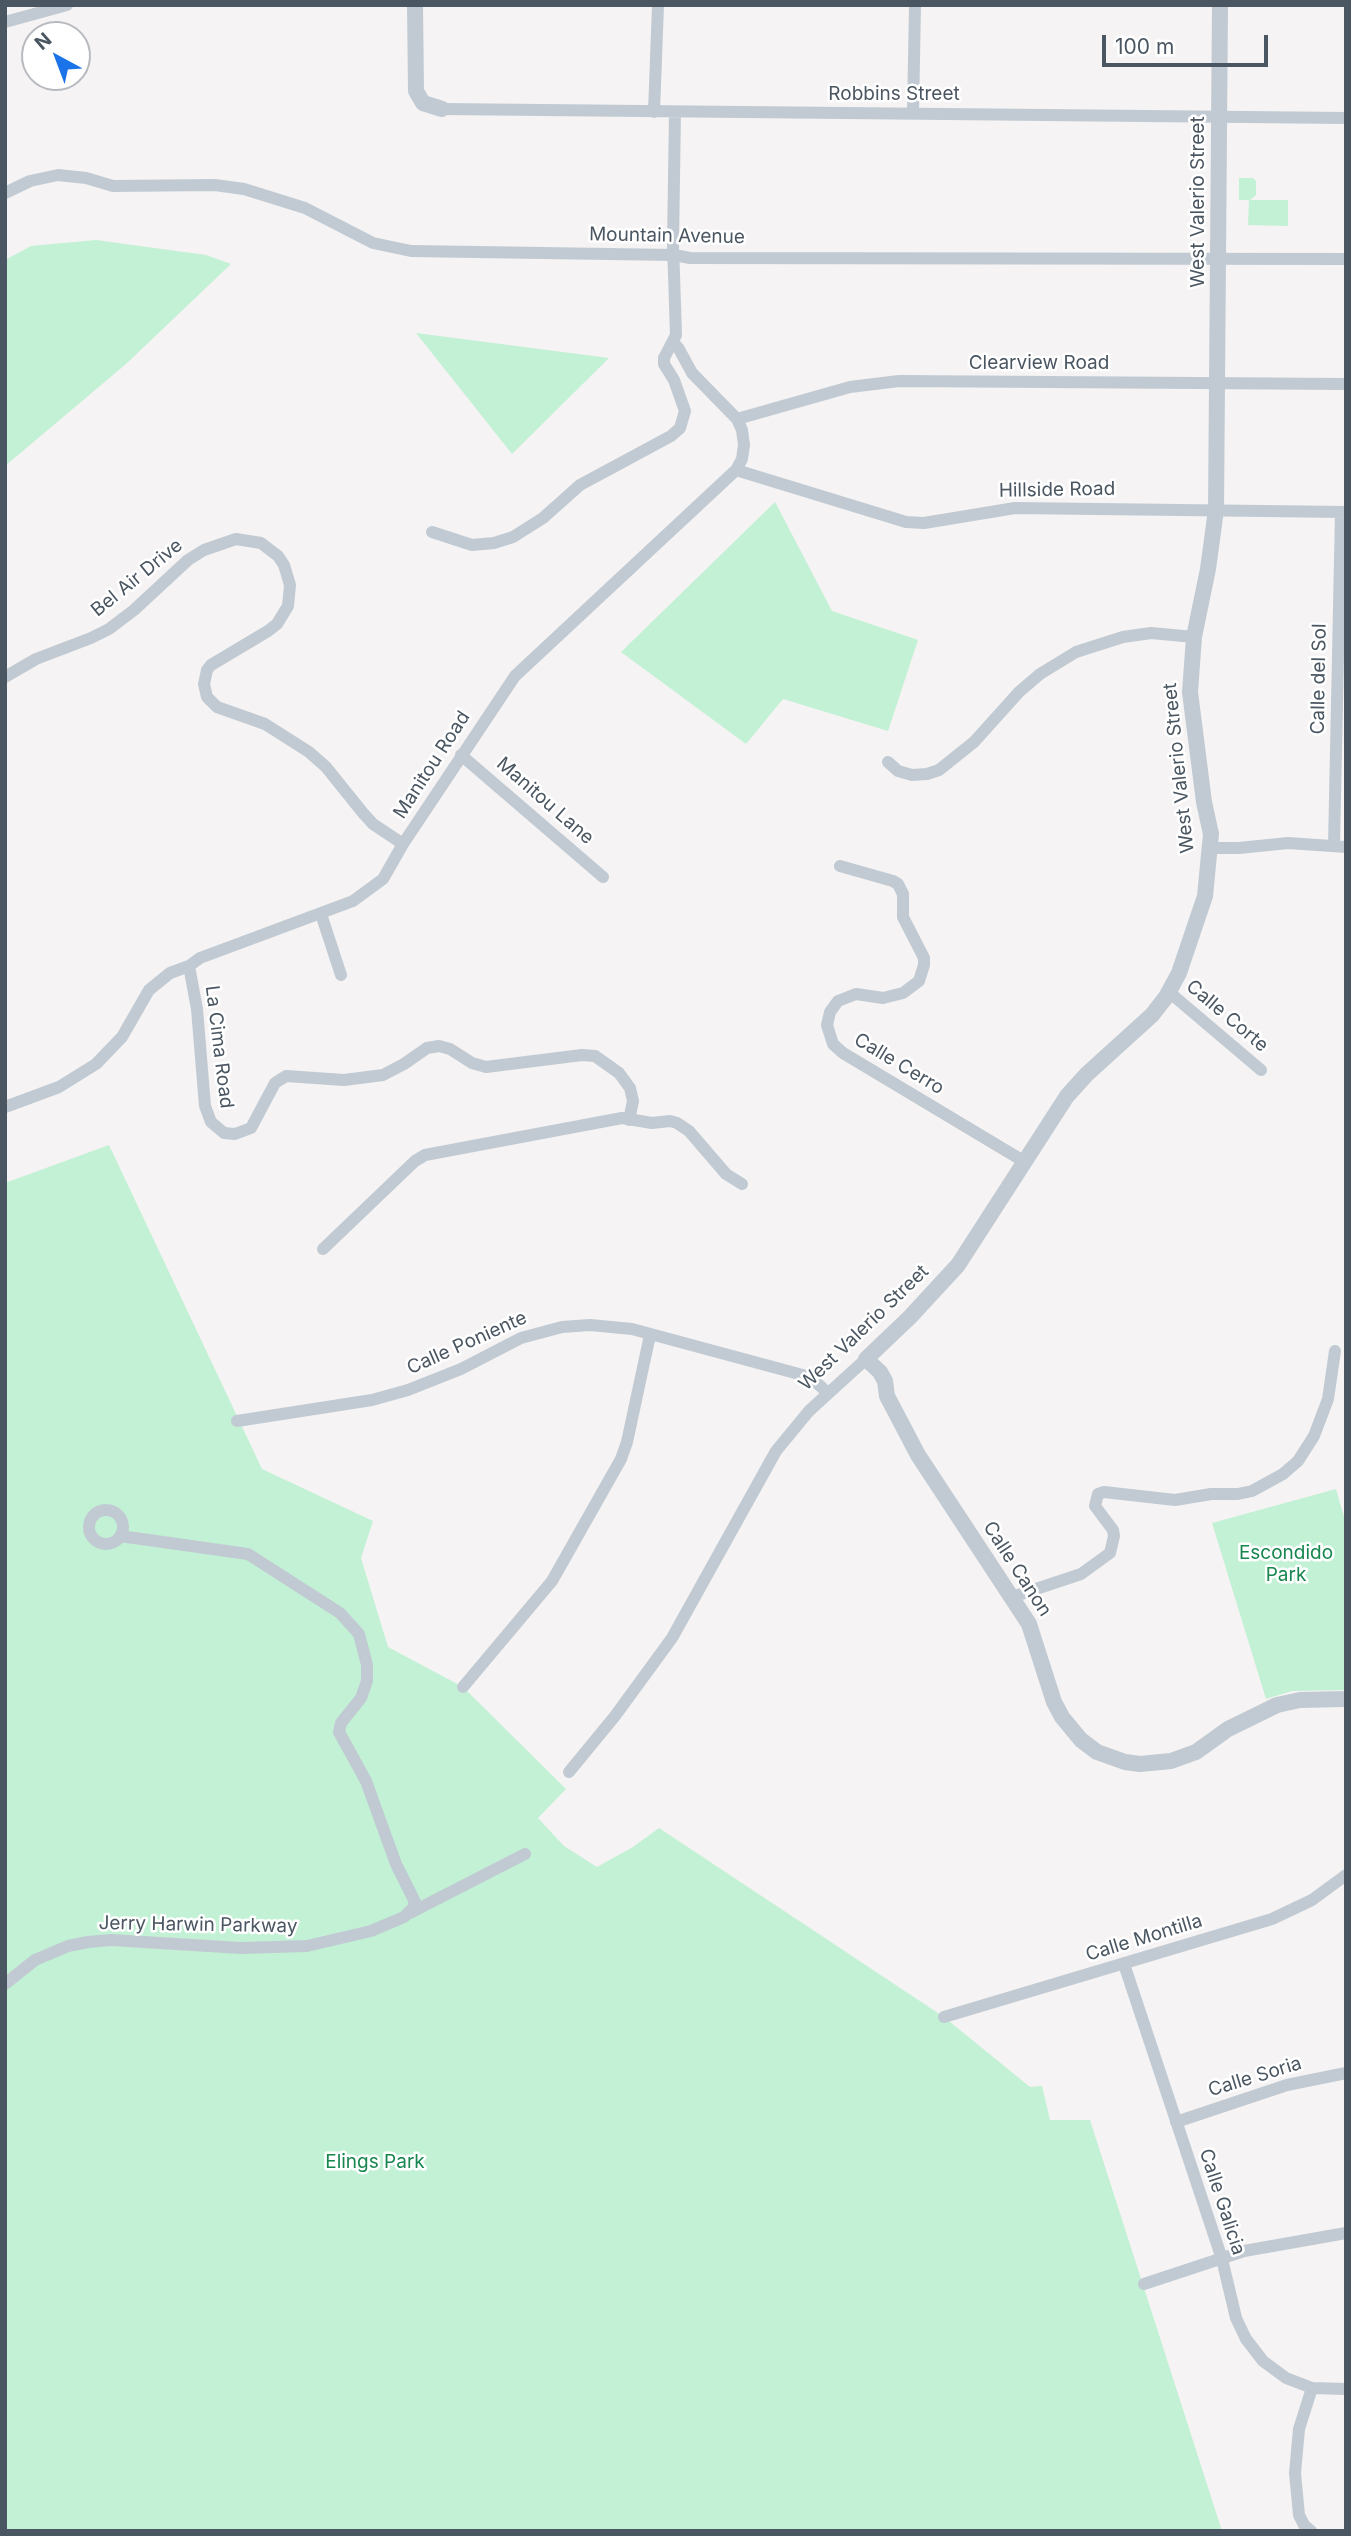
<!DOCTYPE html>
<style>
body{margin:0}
#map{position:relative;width:1351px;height:2536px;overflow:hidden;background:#f5f3f3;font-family:Inter,sans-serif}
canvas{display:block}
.frame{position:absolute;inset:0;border:7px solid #4a5661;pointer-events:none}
.north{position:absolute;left:21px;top:21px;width:70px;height:70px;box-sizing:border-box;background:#fff;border:2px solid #b7bbc0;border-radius:50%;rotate:319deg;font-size:19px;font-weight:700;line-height:28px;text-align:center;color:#4a5661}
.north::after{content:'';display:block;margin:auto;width:24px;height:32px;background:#1a73e8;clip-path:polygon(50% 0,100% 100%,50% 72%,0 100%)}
.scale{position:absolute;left:1102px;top:35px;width:166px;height:32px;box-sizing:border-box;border:4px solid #4a5661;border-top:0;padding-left:9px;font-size:21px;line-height:24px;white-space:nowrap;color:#4a5661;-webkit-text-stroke:5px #fff;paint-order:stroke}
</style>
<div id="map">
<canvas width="1351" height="2536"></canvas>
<div class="frame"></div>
<div class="north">N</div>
<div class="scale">100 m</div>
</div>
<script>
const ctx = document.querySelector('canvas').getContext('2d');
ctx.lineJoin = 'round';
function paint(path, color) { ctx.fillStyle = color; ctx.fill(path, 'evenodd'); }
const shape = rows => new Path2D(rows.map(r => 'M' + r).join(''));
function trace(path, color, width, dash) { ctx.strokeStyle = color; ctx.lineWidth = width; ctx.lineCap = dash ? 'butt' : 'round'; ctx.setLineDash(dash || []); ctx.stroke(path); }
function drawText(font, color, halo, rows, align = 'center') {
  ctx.font = font + ' Inter,sans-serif'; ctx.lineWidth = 5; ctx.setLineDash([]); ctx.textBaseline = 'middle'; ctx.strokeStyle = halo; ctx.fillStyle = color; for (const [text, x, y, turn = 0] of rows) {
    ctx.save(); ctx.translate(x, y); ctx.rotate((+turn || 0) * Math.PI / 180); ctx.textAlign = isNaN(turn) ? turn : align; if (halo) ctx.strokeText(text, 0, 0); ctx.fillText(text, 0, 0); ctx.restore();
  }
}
const green = shape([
 [1239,178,1253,178,1256,181,1256,195,1250,200,1288,200,1288,226,1248,225,1249,200,1239,200],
 [96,240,206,255,231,264,126,364,5,466,5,260,31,246],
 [416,333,609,358,512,454],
 [775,502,832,611,918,640,888,731,783,699,746,744,621,652],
 [109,1145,262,1469,373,1521,361,1558,388,1647,463,1687,566,1789,538,1818,564,1846,597,1867,633,1847,659,1828,944,2017,1030,2087,1042,2086,1050,2120,1090,2120,1222,2531,5,2531,5,1183],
 [1336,1489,1346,1524,1346,1690,1292,1691,1266,1699,1212,1523]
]);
const minor = shape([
 [5,22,67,5],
 [442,109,1346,118],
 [654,112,658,5],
 [913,113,915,5],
 [5,193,30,181,58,175,86,178,113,186,215,185,244,189,305,208,373,243,411,251,674,255,690,258,1346,259],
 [737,419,850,387,899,381,1346,384],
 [736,470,906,522,924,523,1015,508,1346,512],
 [432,532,472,545,494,543,513,537,543,518,580,485,671,436,680,428,685,411,674,380,664,364,664,358,676,335,673,244,675,112],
 [5,677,36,659,91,638,109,629,134,610,188,560,204,550,236,539,261,543,278,556,284,565,290,585,288,606,277,624,268,631,211,665,207,670,204,684,207,697,217,707,265,724,309,752,326,767,363,813,373,824,403,844],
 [461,755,603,877],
 [888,762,898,771,912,775,927,774,939,770,974,742,1019,692,1040,674,1076,652,1123,637,1151,633,1194,637],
 [1334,846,1341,512],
 [1211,848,1239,848,1288,843,1346,847],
 [840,866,893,881,898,884,903,894,903,917,924,958,924,965,919,981,903,993,883,998,856,994,838,1001,830,1012,827,1025,833,1044,843,1053,1025,1162],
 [321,914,341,975],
 [189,966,197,1009,205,1106,211,1122,224,1133,235,1134,251,1128,275,1083,286,1076,344,1080,383,1075,404,1064,427,1048,439,1046,450,1049,472,1063,486,1067,582,1055,595,1056,619,1073,630,1088,633,1101,629,1120],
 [1169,992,1261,1070],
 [5,1107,59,1087,96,1064,122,1037,149,990,170,973,189,966,200,958,353,901,383,879,403,844,515,676,736,470,742,459,744,445,742,430,737,419,692,373,679,349,673,342],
 [323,1249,415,1161,425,1155,622,1118,652,1123,670,1121,677,1123,689,1131,726,1174,742,1184],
 [237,1421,372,1400,408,1390,461,1369,521,1338,562,1327,590,1325,632,1329,810,1377,828,1393],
 '89 1527a17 17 0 1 1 34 0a17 17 0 1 1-34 0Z',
 [1012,1597,1081,1574,1110,1553,1114,1536,1113,1530,1095,1506,1098,1494,1104,1492,1175,1500,1211,1494,1238,1494,1252,1491,1283,1474,1298,1461,1314,1436,1328,1399,1335,1351],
 [463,1687,552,1581,621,1459,627,1442,650,1335],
 [569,1772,615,1716,672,1638,776,1451,809,1411,866,1359],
 [410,1913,525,1854],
 [1124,1964,1222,2259,1236,2318,1246,2339,1263,2361,1286,2378,1312,2388,1346,2389],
 [5,1984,35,1960,68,1946,88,1942,111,1940,241,1948,307,1946,371,1931,404,1917,413,1908,415,1902,396,1864,366,1781,339,1732,341,1723,361,1698,367,1681,367,1665,359,1634,340,1613,248,1554,120,1536],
 [944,2017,1272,1919,1312,1900,1346,1875],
 [1176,2122,1287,2085,1346,2073],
 [1144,2284,1244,2251,1346,2233],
 [1311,2531,1304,2525,1299,2515,1295,2473,1299,2429,1312,2388]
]);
const tertiary = shape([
 [415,5,416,91,423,103,442,109],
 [1220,5,1216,510,1208,569,1194,637,1190,692,1204,802,1211,834,1205,896,1179,973,1166,997,1152,1015,1087,1074,1067,1096,958,1265,910,1317,866,1359,880,1372,885,1381,887,1396,918,1455,1029,1624,1054,1702,1062,1717,1081,1740,1097,1752,1125,1762,1140,1764,1171,1761,1196,1752,1228,1729,1277,1705,1300,1700,1346,1699]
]);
const streetNames = [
 ["Robbins Street",894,94],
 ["West Valerio Street",1198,202,-90],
 ["Mountain Avenue",667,236,1],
 ["Clearview Road",1039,363],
 ["Hillside Road",1057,490,-1],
 ["Bel Air Drive",137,578,-39],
 ["Calle del Sol",1319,679,-89],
 ["Manitou Road",432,765,-57],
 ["West Valerio Street",1179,768,-96],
 ["Manitou Lane",545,801,41],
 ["Calle Corte",1227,1016,40],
 ["La Cima Road",219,1047,83],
 ["Calle Cerro",899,1064,31],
 ["West Valerio Street",864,1328,-44],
 ["Calle Poniente",467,1343,-24],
 ["Calle Canon",1017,1569,57],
 ["Jerry Harwin Parkway",198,1925,1],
 ["Calle Montilla",1144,1938,-17],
 ["Calle Soria",1255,2077,-17],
 ["Calle Galicia",1222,2202,72]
];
const parkNames = [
 ["Escondido",1286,1553],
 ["Park",1286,1575],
 ["Elings Park",375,2162]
];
paint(green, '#c3f1d5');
trace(minor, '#c1cad2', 12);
trace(tertiary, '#c1cad2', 16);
drawText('19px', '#4a5661', '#fff', streetNames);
drawText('19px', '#17864f', '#fff', parkNames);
</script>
